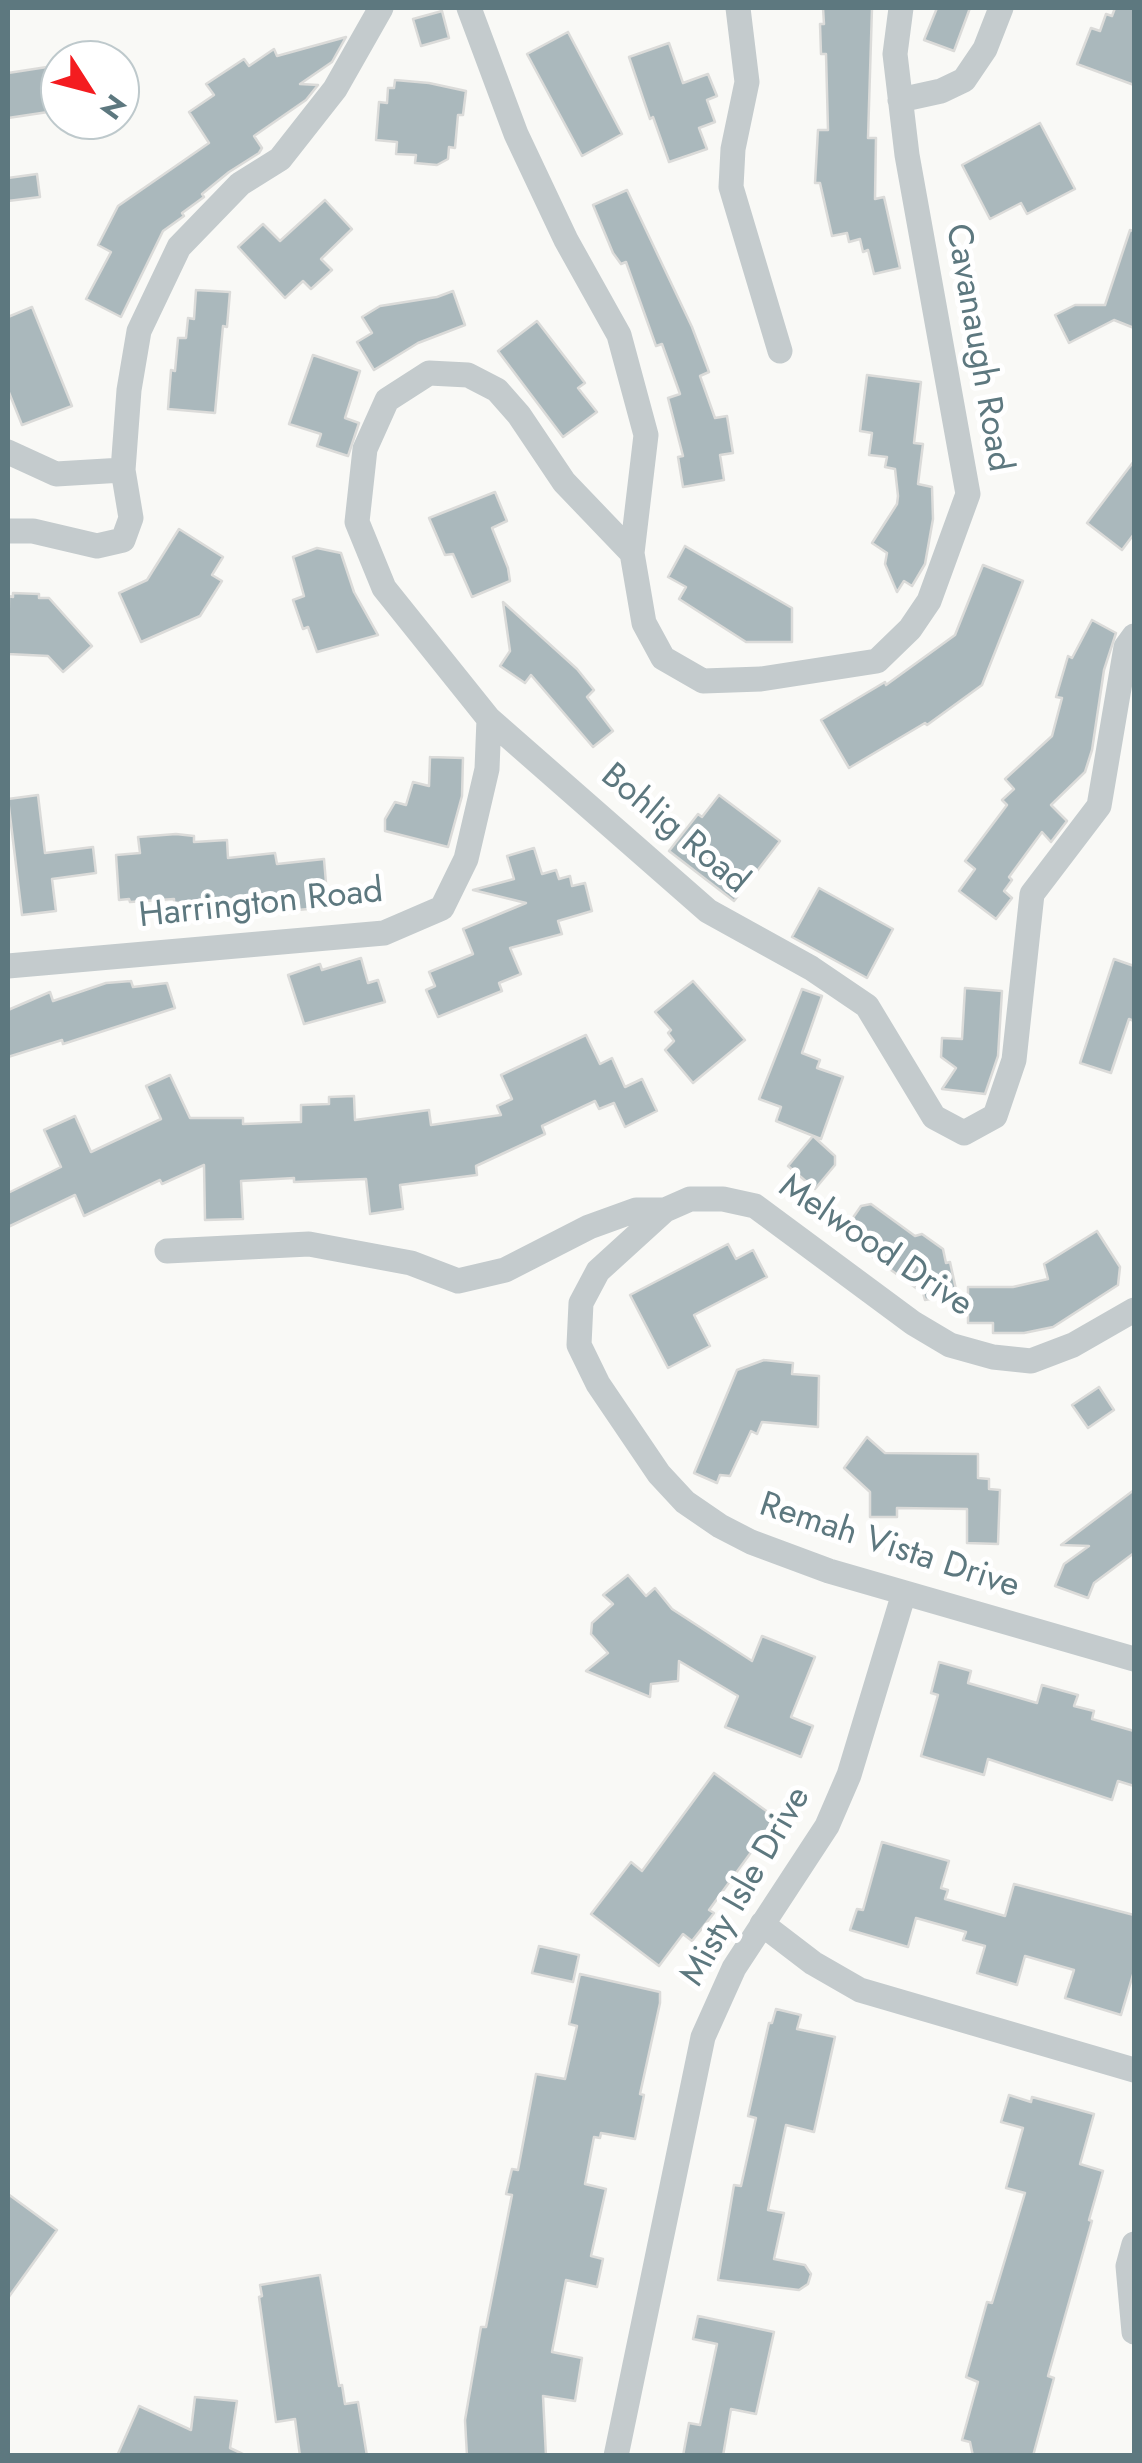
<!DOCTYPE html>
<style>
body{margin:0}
#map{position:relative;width:1142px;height:2463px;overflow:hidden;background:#f9f9f6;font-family:Jost,sans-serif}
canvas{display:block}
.frame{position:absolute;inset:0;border:10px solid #5d787f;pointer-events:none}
.north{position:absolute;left:40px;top:40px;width:100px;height:100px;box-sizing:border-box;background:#fff;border:2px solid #bec9cc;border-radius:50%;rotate:126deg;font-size:28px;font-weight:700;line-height:40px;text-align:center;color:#5d787f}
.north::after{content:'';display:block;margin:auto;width:35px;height:45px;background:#f41c20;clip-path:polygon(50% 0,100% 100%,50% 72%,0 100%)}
</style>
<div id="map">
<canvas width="1142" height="2463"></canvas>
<div class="frame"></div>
<div class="north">N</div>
</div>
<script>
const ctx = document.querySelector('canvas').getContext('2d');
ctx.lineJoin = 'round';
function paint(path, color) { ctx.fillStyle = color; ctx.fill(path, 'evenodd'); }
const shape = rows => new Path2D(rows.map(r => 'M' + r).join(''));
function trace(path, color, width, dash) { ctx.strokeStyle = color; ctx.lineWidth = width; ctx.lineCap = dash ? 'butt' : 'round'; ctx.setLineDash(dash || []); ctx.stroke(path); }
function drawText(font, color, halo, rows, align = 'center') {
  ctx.font = font + ' Jost,sans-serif'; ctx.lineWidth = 10; ctx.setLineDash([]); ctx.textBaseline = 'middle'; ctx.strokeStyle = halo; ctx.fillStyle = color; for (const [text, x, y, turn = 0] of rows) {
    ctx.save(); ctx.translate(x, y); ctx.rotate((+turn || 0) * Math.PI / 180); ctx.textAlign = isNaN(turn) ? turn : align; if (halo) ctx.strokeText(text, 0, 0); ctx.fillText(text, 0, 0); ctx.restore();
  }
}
const building = shape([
 [823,8,872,8,868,138,876,138,875,199,884,197,900,268,874,274,868,250,863,252,860,239,849,242,847,233,832,236,820,183,815,183,818,130,828,130,826,54,821,54,820,24,824,24,823,8],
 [937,8,970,8,954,51,924,40,937,8],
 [1115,8,1134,8,1134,85,1077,64,1091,28,1100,31,1106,14,1112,16,1115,8],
 [442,11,449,38,421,46,413,19,442,11],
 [568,32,622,134,582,156,527,54,568,32],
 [346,37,332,62,300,84,318,85,306,100,254,136,262,148,259,153,229,172,202,194,204,197,182,213,184,216,163,231,121,317,86,299,111,252,98,245,118,206,209,143,189,112,214,95,206,84,244,59,249,66,274,49,277,56,346,37],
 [669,43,683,83,708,74,717,96,707,100,715,122,699,128,707,149,669,162,653,117,650,119,629,57,669,43],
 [60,65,60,87,45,90,48,112,8,118,8,73,60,65],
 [395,80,429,83,466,91,463,115,458,115,455,148,449,147,448,159,437,165,415,163,416,155,396,154,397,142,376,140,379,102,387,103,388,88,394,88,395,80],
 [1040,123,1075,189,1027,214,1021,203,990,219,962,165,1040,123],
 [37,174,40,197,8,201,8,178,37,174],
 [627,190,692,327,709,372,700,376,715,418,727,416,733,453,720,455,724,480,683,487,678,457,683,456,668,398,680,394,662,344,656,346,626,262,621,264,613,253,593,205,627,190],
 [325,200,352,229,321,259,332,270,311,289,303,281,285,298,238,247,263,224,280,241,325,200],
 [1130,230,1134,231,1134,328,1114,320,1069,343,1055,315,1075,305,1105,305,1130,230],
 [196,290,230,292,227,327,223,326,215,413,168,409,171,370,175,371,178,338,186,338,188,318,194,319,196,290],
 [453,291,465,325,418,343,374,370,357,342,372,333,362,317,380,306,437,297,453,291],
 [32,307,72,406,22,425,8,390,8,317,32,307],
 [537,321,585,383,578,388,597,412,563,437,498,351,537,321],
 [313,355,360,371,345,418,359,423,348,456,317,446,321,434,289,424,313,355],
 [867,375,921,382,914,443,923,444,918,484,932,487,933,519,925,564,912,586,904,581,897,592,885,564,887,553,872,543,897,504,898,496,895,469,885,467,887,457,869,455,872,433,860,431,867,375],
 [1134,461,1134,534,1122,550,1087,523,1134,461],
 [495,492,507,521,492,528,508,568,510,581,472,597,453,554,445,555,429,518,495,492],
 [179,529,223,557,212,575,222,581,200,616,141,642,119,593,147,580,179,529],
 [685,546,792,608,792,642,746,642,679,599,686,587,668,577,685,546],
 [317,548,341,553,354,592,378,635,317,652,308,627,303,629,293,600,304,596,293,557,317,548],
 [983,565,1023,581,982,685,927,725,925,723,849,768,821,720,885,682,886,685,955,635,983,565],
 [13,593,39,594,39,598,49,598,92,646,63,672,48,656,8,654,9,596,13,597,13,593],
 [503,602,577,669,594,690,587,697,613,731,593,747,531,675,525,683,500,666,510,651,503,602],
 [1092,620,1116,633,1104,670,1092,750,1085,772,1051,805,1067,821,1051,842,1042,832,1009,877,1012,880,1004,891,1012,898,996,919,959,891,975,869,965,861,1007,805,1002,800,1014,789,1005,779,1052,736,1062,698,1056,697,1068,656,1072,658,1092,620],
 [430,757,463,758,462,796,448,847,385,831,385,819,395,802,406,805,413,782,429,786,430,757],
 [38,795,45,853,93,847,96,873,52,879,56,911,22,915,8,799,38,795],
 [719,795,780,841,734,901,669,851,698,814,702,817,719,795],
 [176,834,194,836,194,842,227,840,228,858,275,853,277,864,324,859,328,907,247,915,246,898,174,903,174,899,130,902,129,899,119,900,116,855,140,853,138,837,176,834],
 [534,848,542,874,556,870,559,879,570,876,572,886,585,883,592,911,558,921,562,934,510,948,521,974,499,983,502,991,438,1017,426,990,435,986,429,972,473,954,463,929,526,903,473,890,514,879,507,856,534,848],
 [819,888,893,929,867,978,792,937,819,888],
 [361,958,368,983,378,980,385,1002,304,1024,288,975,320,964,322,970,361,958],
 [1114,959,1134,966,1134,1021,1129,1019,1111,1073,1080,1063,1114,959],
 [131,981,133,987,167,983,175,1008,63,1044,62,1040,8,1057,8,1010,50,992,53,1001,106,983,131,981],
 [693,981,745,1040,693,1083,665,1050,674,1041,668,1033,671,1030,655,1012,693,981],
 [965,988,1002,991,998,1056,985,1094,942,1089,956,1068,941,1057,942,1038,962,1039,965,988],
 [802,989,822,996,802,1053,820,1060,817,1068,843,1077,821,1139,776,1121,781,1107,759,1099,802,989],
 [586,1035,600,1064,612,1058,625,1087,642,1079,657,1111,625,1127,614,1103,599,1109,595,1101,542,1126,545,1134,476,1166,477,1175,400,1185,403,1209,370,1214,366,1179,294,1182,294,1178,241,1181,243,1219,205,1220,204,1165,162,1184,160,1180,84,1216,75,1195,8,1227,8,1193,61,1167,44,1130,75,1116,91,1152,161,1119,146,1086,170,1075,190,1118,243,1118,243,1124,301,1122,301,1105,329,1104,329,1097,354,1096,355,1120,429,1110,431,1125,501,1115,497,1106,512,1099,501,1075,586,1035],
 [813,1136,835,1156,835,1165,815,1189,788,1166,813,1136],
 [871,1204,915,1236,922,1234,943,1249,946,1263,950,1262,957,1294,925,1300,923,1293,852,1242,861,1229,850,1222,861,1206,871,1204],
 [1097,1231,1120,1267,1118,1285,1053,1327,1024,1333,993,1333,993,1323,968,1323,968,1287,1013,1287,1048,1279,1044,1264,1097,1231],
 [728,1244,736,1259,753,1250,767,1277,694,1315,710,1346,668,1368,630,1295,728,1244],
 [764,1360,793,1363,792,1374,819,1376,818,1427,762,1422,757,1434,751,1431,730,1476,720,1475,717,1483,694,1473,737,1370,764,1360],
 [1099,1387,1114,1410,1088,1428,1072,1405,1099,1387],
 [867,1437,885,1453,978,1454,978,1478,989,1479,989,1489,1000,1490,998,1544,967,1543,967,1509,897,1508,897,1517,870,1517,870,1492,844,1468,867,1437],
 [1134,1490,1134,1553,1094,1583,1088,1598,1055,1586,1064,1564,1089,1546,1061,1545,1134,1490],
 [628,1575,646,1596,655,1588,672,1609,752,1661,762,1636,815,1657,791,1717,813,1726,801,1757,725,1727,738,1696,679,1661,678,1681,651,1684,650,1697,586,1671,608,1653,591,1634,592,1623,613,1604,603,1595,628,1575],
 [939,1662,971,1671,968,1683,1037,1703,1042,1685,1078,1695,1074,1706,1094,1711,1092,1719,1134,1731,1134,1786,1118,1781,1112,1800,988,1759,984,1775,921,1756,938,1695,931,1693,939,1662],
 [714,1773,776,1818,709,1910,714,1913,692,1941,683,1934,659,1966,591,1914,631,1862,642,1871,714,1773],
 [882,1842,949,1861,941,1888,948,1890,945,1899,1005,1916,1014,1884,1134,1915,1134,1971,1121,2015,1065,1998,1074,1970,1025,1956,1017,1985,977,1973,985,1946,963,1940,966,1932,916,1918,908,1947,850,1930,857,1909,863,1910,882,1842],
 [539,1946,579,1955,573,1982,532,1973,539,1946],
 [580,1974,660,1992,660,2003,640,2094,644,2095,635,2139,601,2133,600,2138,594,2137,585,2184,606,2189,591,2256,603,2259,597,2287,566,2280,552,2352,582,2358,575,2401,543,2396,546,2456,467,2456,465,2420,481,2327,486,2327,512,2195,506,2194,512,2169,518,2170,536,2074,565,2079,577,2026,569,2024,580,1974],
 [776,2009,801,2015,797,2029,835,2037,814,2132,786,2125,768,2210,784,2213,774,2259,805,2265,811,2274,808,2284,799,2290,718,2280,734,2185,741,2186,756,2118,748,2116,769,2023,772,2023,776,2009],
 [1009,2095,1031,2102,1032,2097,1094,2114,1080,2164,1103,2171,1089,2220,1092,2221,1048,2376,1054,2378,1033,2456,973,2456,970,2442,962,2440,978,2382,966,2377,987,2302,992,2303,1025,2193,1006,2188,1023,2128,1001,2122,1009,2095],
 [8,2194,57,2230,8,2298,8,2194],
 [320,2275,339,2386,342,2385,345,2404,358,2402,367,2456,300,2456,295,2419,276,2422,259,2297,262,2296,260,2285,320,2275],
 [698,2316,774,2332,756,2414,731,2409,723,2456,683,2456,689,2423,700,2425,717,2344,693,2339,698,2316],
 [195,2397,237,2401,230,2448,247,2456,117,2456,139,2406,191,2430,195,2397]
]);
const minor = shape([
 [469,8,516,134,566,240,619,335,646,435,632,553,644,623,663,658,703,681,761,679,877,661,910,629,929,601,968,494,907,155,895,54,901,8],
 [738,8,747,82,733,149,731,187,780,351],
 [900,100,941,91,964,80,985,49,1001,8],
 [8,452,56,474,123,470],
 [8,531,33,531,97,546,123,540,131,518,123,470,129,390,139,331,179,247,240,184,280,159,335,89,381,8],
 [632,553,564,482,519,415,497,390,468,375,429,373,387,400,365,449,357,522,384,588,489,719,708,911,811,968,867,1006,934,1117,964,1133,995,1116,1014,1060,1032,894,1099,806,1126,647,1134,636],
 [8,966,384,933,442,908,466,859,487,769,489,719],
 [665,1210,598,1271,581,1303,579,1345,598,1384,659,1474,685,1502,720,1526,751,1542,829,1571,1134,1659],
 [167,1251,309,1244,411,1263,458,1281,505,1270,589,1227,636,1210,665,1210,690,1199,723,1199,755,1206,913,1323,950,1345,993,1357,1031,1361,1073,1345,1134,1310],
 [762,1924,813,1963,860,1990,1134,2070],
 [1134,2244,1128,2266,1134,2332],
 [616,2456,703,2037,734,1968,827,1826,849,1775,904,1593]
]);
const streetNames = [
 ["Cavanaugh Road",977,348,80],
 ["Bohlig Road",674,830,40],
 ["Harrington Road",261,905,-6],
 ["Melwood Drive",875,1247,34],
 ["Remah Vista Drive",889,1547,18],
 ["Misty Isle Drive",747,1887,-60]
];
paint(building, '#aab8bc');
trace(building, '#dbdbd9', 2.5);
trace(minor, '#c4cbcd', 25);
drawText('35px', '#5d787f', '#fff', streetNames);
</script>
